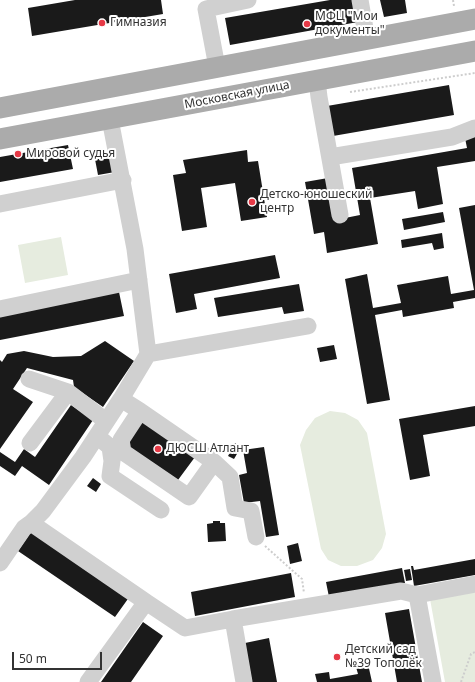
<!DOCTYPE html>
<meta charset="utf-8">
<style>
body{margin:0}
#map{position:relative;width:475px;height:682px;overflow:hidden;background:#fff;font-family:"Noto Sans",sans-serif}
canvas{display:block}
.scale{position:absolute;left:12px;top:652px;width:90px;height:18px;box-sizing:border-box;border:2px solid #333;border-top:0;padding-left:5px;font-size:12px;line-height:14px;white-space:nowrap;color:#333;-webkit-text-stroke:3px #fff;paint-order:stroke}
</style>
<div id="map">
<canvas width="475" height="682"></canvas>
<div class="scale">50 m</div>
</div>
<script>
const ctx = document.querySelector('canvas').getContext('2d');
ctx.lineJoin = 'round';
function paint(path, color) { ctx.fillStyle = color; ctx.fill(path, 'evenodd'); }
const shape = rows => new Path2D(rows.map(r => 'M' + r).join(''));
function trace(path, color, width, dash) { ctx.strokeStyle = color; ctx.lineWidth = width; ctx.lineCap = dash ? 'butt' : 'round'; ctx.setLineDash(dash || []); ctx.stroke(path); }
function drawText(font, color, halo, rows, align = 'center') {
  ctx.font = font + ' "Noto Sans",sans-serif'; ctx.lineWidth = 4; ctx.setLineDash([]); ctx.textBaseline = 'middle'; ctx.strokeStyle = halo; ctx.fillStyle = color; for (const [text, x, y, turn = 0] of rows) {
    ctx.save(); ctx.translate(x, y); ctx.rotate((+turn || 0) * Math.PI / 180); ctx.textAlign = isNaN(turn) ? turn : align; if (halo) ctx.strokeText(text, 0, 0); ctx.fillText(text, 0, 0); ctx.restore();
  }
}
const green = shape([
 [61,237,68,275,25,283,18,245],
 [330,411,345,413,358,420,367,433,386,534,382,548,373,560,357,566,341,566,328,560,321,549,300,445,306,430,315,418],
 [475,591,475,682,445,682,430,599]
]);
const building = shape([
 [75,0,161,0,163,14,32,36,28,8],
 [330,0,354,0,358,22,230,45,225,18],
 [380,0,405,0,407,13,384,17],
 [449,85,454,115,333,136,327,106],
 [475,136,475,161,437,167,443,204,418,209,415,191,370,198,378,244,327,253,324,232,314,234,305,182,328,178,335,220,360,215,352,168,467,148,465,138],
 [68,145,73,169,0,182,0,157],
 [247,150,248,162,258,161,267,217,241,221,235,183,201,188,207,227,182,231,173,175,186,173,183,160],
 [112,152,115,172,98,175,94,154],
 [475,205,475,298,453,302,454,308,403,317,402,310,375,315,390,400,367,404,345,279,367,274,373,308,401,303,397,285,448,276,451,294,474,290,459,208],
 [443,212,445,222,404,230,402,219],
 [442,233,444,248,434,250,432,243,402,248,401,240],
 [275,255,280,278,194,294,197,309,176,313,169,274],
 [299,284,304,311,284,314,282,307,218,317,214,298],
 [119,292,124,316,0,340,0,316],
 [105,341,134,361,103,407,74,387,73,380,27,368,13,389,33,402,0,449,0,360,2,362,7,354,24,351,53,357,81,356],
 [334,345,337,359,320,362,317,348],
 [71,405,93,420,49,485,22,466,15,476,0,466,0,452,15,462,24,449,35,457],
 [475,406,475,426,423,435,430,476,410,480,399,419],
 [138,418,195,457,178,480,122,442],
 [235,443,241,447,234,459,228,456],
 [264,447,279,535,266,537,260,501,244,503,239,475,247,473,243,450],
 [93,478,101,484,96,492,87,486],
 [213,521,220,521,220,523,225,523,226,541,208,542,207,524,213,523],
 [33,529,130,596,115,617,18,551],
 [298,543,302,561,290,564,287,546],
 [475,559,475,575,414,586,411,566,413,566,414,570],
 [402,568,405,583,329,597,326,582],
 [410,569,412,580,406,581,404,570],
 [291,573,295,597,195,616,191,592],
 [409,609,422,682,397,682,385,613],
 [143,622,163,636,131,682,101,682],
 [269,638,277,682,252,682,245,643],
 [368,664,372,682,317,682,315,674,329,672,330,679,358,674,356,667]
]);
const path = shape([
 [453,0,454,6],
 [350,92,475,73],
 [265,546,302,579,304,593],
 [461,682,471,654,475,652]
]);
const minor = shape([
 [360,0,367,40],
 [217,67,206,9,248,0],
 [317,80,319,97,340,215],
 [330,157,452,137,475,128],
 [0,204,123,180],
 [0,309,139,280],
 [148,354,308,326],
 [29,379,68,392,106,421],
 [121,399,140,411,214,462,189,497,123,452,121,440,140,411],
 [97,436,110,447,112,461,110,476,161,510],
 [30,443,68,392],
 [214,462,230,477,235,508,251,511,256,537],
 [31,523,146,602],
 [0,563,24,528,31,523,43,511,83,457,121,399,148,354,135,249,110,119],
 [417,595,433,682],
 [233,619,401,591,417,595,475,584],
 [88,682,146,602,185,628,233,619,244,682]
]);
const major = shape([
 [0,108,475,19],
 [0,139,475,51]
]);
const markers = [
 [102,23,4,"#e63946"],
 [307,24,4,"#e63946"],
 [18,154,4,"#e63946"],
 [252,202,4,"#e63946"],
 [158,449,4,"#e63946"],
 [337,657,4,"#e63946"]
];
const poiNames = [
 ["МФЦ \"Мои",315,17],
 ["документы\"",315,31],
 ["Гимназия",110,23],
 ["Мировой судья",26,154],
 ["Детско-юношеский",260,195],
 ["центр",260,209],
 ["ДЮСШ Атлант",166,449],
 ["Детский сад",345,650],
 ["№39 Тополёк",345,664]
];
const streetNames = [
 ["Московская улица",237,95,-11]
];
paint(green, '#e6ecdf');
paint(building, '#1a1a1a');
trace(path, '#cdcdcd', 2, [2, 2]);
trace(minor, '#d0d0d0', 17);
trace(major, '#ababab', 21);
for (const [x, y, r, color] of markers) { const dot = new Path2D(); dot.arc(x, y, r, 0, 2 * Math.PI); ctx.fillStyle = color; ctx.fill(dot); trace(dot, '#fff', 1.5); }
drawText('12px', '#333', '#fff', poiNames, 'left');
drawText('12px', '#333', '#fff', streetNames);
</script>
